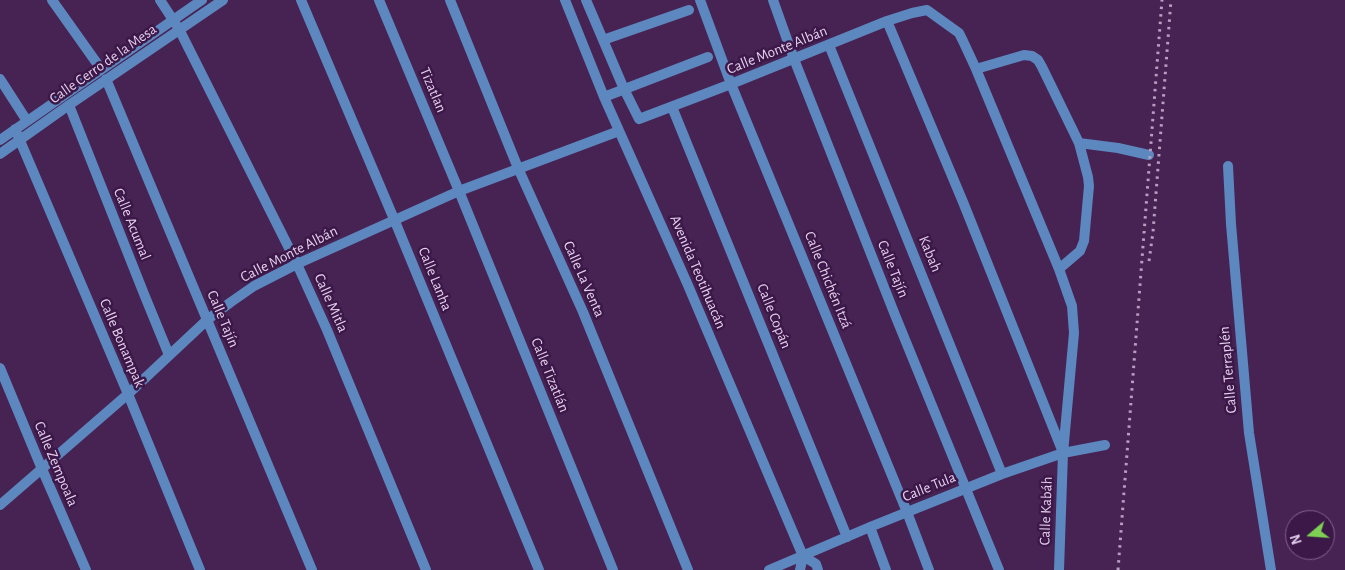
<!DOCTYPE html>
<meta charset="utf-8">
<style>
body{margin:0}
#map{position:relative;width:1345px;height:570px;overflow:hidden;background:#472354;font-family:"Alegreya Sans",sans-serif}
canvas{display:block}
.north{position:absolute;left:1285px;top:510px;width:50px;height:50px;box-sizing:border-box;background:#3c1849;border:1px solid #80618b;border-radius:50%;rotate:252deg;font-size:14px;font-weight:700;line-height:20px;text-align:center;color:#e5cfed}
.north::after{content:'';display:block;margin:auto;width:18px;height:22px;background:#7ed053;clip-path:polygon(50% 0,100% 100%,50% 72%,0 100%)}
</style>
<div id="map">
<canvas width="1345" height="570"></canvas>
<div class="north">N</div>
</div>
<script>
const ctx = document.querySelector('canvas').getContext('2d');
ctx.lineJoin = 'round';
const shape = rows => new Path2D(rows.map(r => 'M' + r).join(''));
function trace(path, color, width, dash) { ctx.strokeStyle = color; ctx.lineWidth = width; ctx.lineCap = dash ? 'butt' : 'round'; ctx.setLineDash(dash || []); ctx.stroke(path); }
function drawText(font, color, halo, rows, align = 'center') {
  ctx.font = font + ' "Alegreya Sans",sans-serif'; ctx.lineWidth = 5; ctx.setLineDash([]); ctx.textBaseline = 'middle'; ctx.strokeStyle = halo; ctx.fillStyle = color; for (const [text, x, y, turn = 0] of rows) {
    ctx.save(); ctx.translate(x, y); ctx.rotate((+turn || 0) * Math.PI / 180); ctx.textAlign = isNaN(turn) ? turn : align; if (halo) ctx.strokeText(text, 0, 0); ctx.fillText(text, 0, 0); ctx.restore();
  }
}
const street = shape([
 [52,0,101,69],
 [160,0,179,29,297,264,327,330,426,570],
 [301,0,394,219,539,570],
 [379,0,459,191,613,570],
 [450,0,518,168,583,312,688,570],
 [565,0,604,97,687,283,803,556],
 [586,0,624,89,639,119,731,84,887,21,912,13,927,10,959,33,963,41,976,69,1059,269,1072,306,1074,333,1063,453,1059,570],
 [700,0,731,84,907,512,929,570],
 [773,0,794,59,895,315,999,570],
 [887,21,963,202,1062,450],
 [603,40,689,10],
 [829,45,1002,474],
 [976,69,1024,55,1032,56,1038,60,1042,67,1079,143,1088,177,1089,186,1084,241,1080,251,1059,269],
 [0,79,27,121],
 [106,79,312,570],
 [604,97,708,57],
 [69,105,144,294,169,355],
 [672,107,847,537],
 [15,129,128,394,200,570],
 [0,140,202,0],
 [1079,143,1118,148,1149,155],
 [0,154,69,105,223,0],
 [1228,166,1231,224,1249,433,1271,570],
 [0,368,42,469,86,570],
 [0,505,128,394,207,320,231,302,254,286,297,264,459,191,619,131],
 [870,527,886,570],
 [803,556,816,564,818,570],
 [769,570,870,527,1002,474,1063,453,1105,445],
 [800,570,803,556]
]);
const rail = shape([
 [1149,261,1153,232,1171,0],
 [1118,570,1162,0]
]);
const streetNames = [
 ["Calle Monte Albán",777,50,-22],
 ["Calle Cerro de la Mesa",103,64,-35],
 ["Tizatlan",433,90,67],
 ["Calle Acumal",132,224,68],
 ["Calle Monte Albán",289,254,-27],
 ["Kabah",930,254,68],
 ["Calle Tajín",893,269,68],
 ["Avenida Teotihuacán",698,272,67],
 ["Calle Lanha",435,279,68],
 ["Calle La Venta",584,279,66],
 ["Calle Chichén Itzá",828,280,68],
 ["Calle Mitla",331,303,66],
 ["Calle Copán",774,316,68],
 ["Calle Tajín",223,319,67],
 ["Calle Bonampak",122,343,67],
 ["Calle Terraplén",1228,370,-95],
 ["Calle Tizatlán",550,375,68],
 ["Calle Zempoala",56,464,67],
 ["Calle Tula",929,487,-22],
 ["Calle Kabáh",1046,511,-88]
];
trace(street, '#5d87bf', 10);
trace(rail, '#b89ec1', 3, [2.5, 5]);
drawText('15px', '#e5cfed', '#3c1849', streetNames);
</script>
